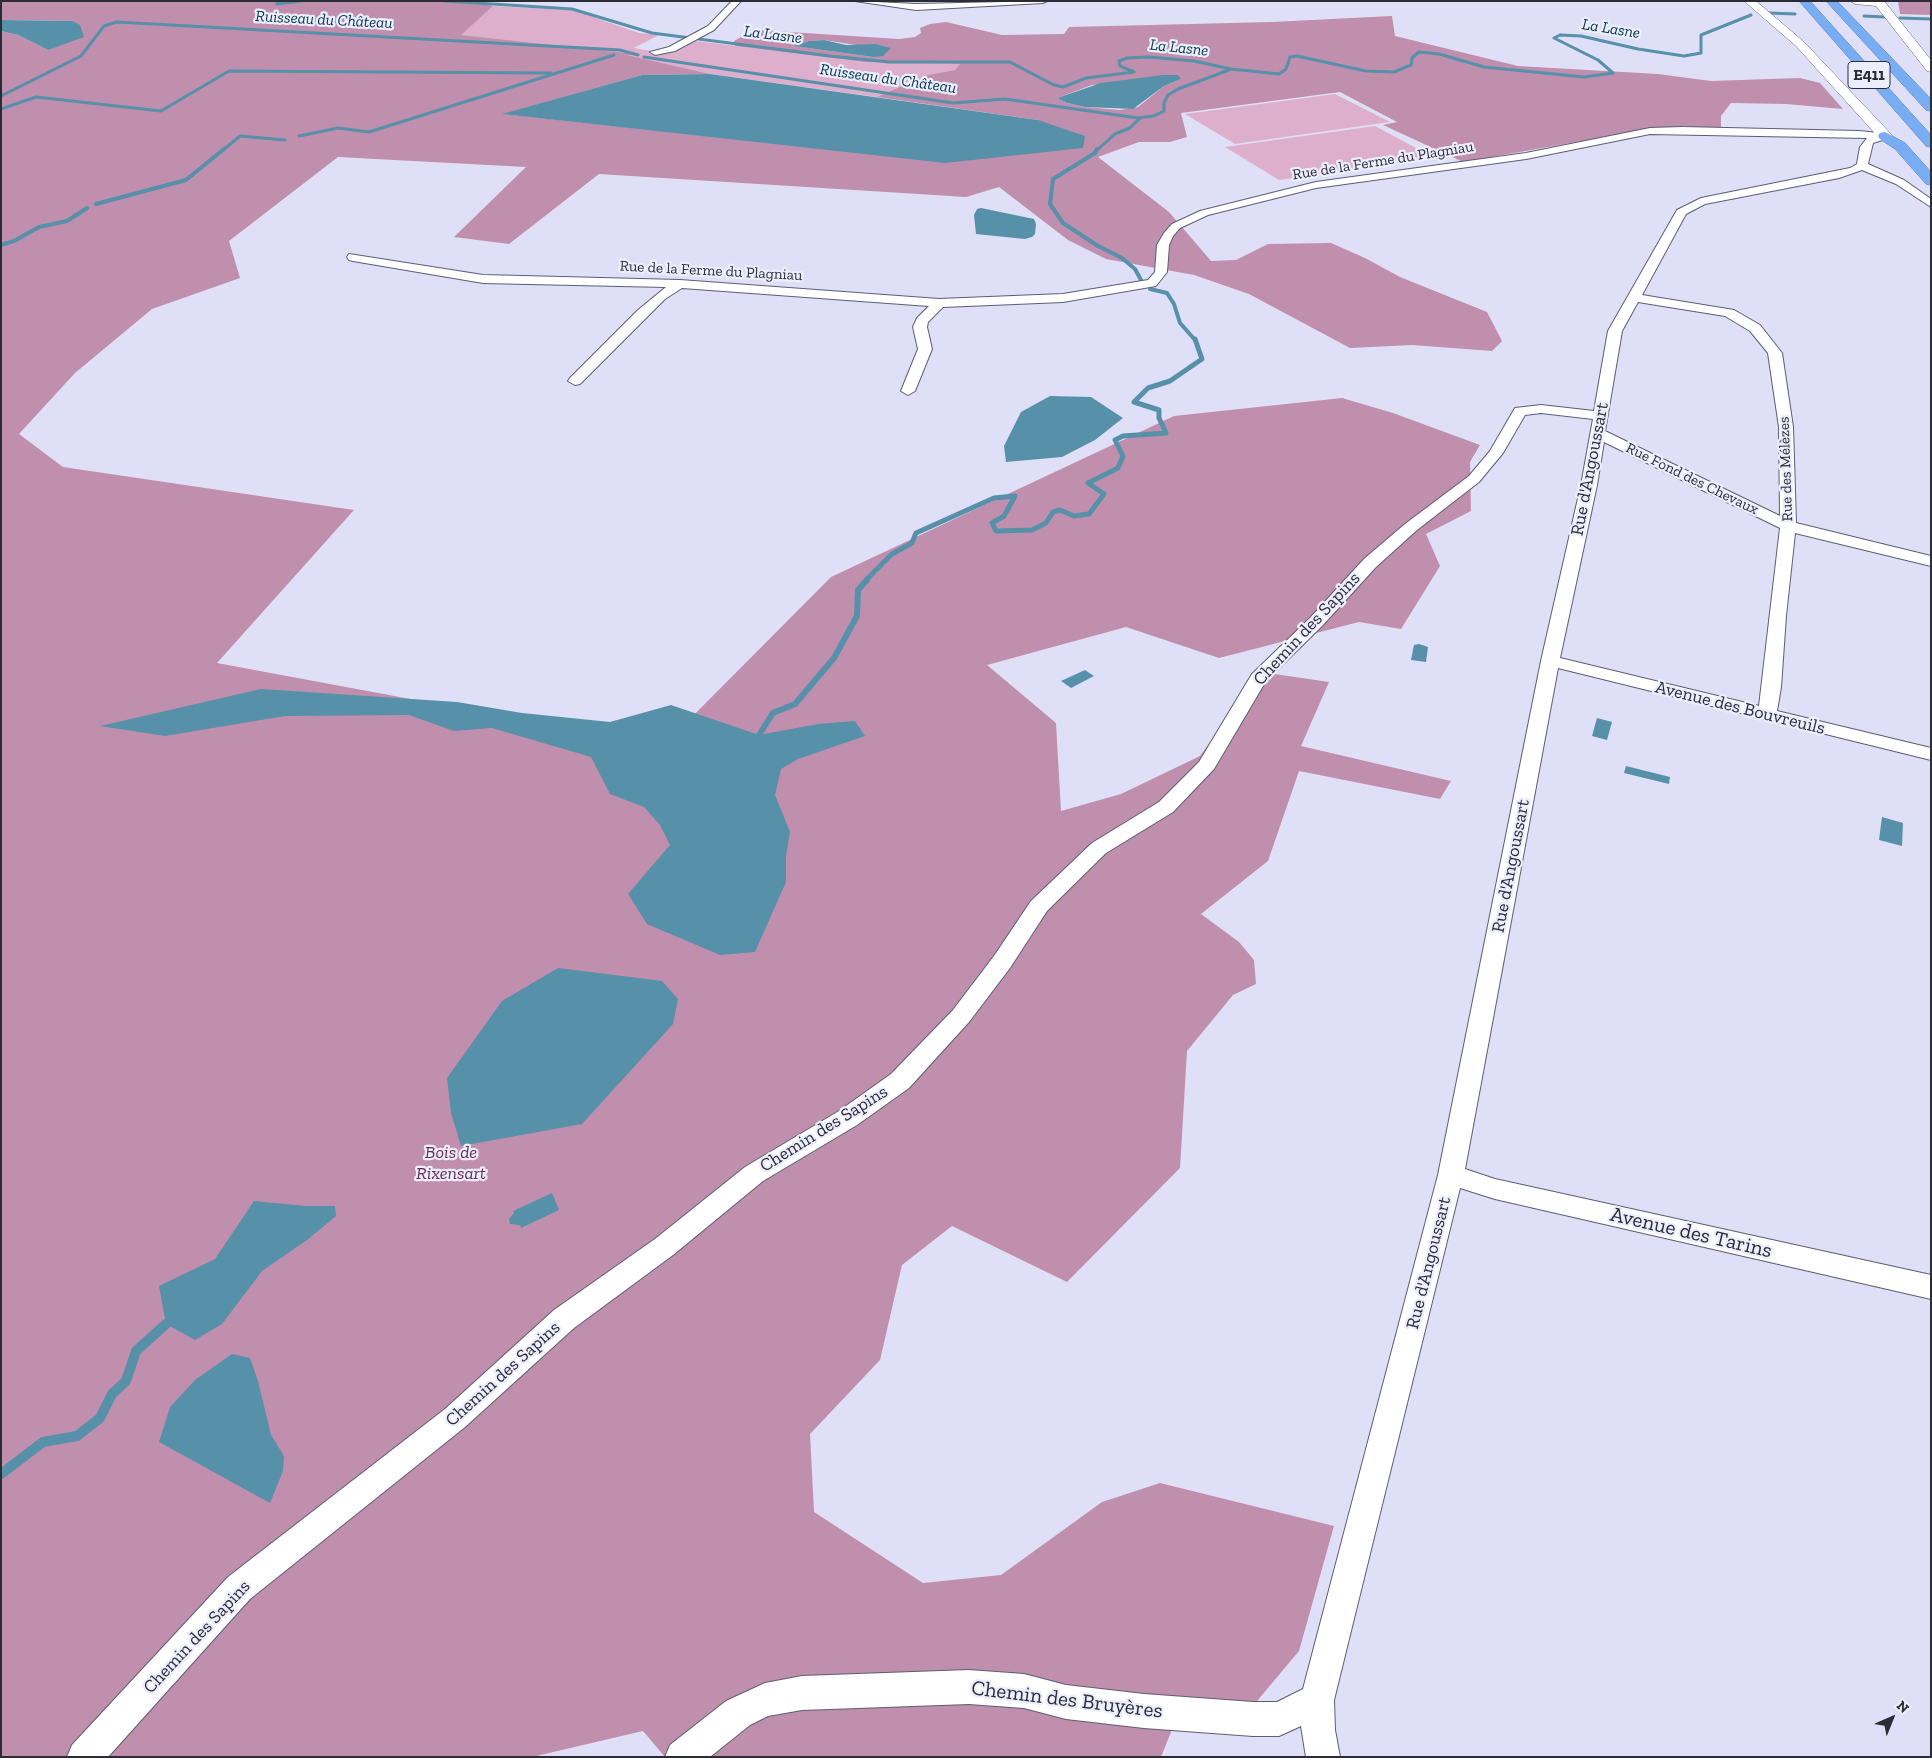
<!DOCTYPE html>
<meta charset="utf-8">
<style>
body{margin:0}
#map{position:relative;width:1932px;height:1758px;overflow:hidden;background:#dfe0f8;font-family:"Zilla Slab",serif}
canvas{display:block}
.frame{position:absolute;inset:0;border:2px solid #2c2c35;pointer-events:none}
.north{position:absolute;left:1867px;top:1693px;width:50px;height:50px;-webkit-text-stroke:4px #edeefd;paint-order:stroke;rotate:44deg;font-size:14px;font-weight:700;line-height:20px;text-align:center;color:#2c2c35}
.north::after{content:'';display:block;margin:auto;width:18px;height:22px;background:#2c2c35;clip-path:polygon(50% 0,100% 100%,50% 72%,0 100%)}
</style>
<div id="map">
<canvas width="1932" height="1758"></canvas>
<div class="frame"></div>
<div class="north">N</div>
</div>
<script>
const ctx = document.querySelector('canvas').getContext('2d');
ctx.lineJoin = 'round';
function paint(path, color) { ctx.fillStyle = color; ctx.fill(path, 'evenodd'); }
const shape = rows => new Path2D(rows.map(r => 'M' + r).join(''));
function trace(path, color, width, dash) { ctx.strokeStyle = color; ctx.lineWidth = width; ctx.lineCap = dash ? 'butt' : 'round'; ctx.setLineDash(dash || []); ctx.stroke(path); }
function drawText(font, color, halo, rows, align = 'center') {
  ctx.font = font + ' "Zilla Slab",serif'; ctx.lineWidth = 4.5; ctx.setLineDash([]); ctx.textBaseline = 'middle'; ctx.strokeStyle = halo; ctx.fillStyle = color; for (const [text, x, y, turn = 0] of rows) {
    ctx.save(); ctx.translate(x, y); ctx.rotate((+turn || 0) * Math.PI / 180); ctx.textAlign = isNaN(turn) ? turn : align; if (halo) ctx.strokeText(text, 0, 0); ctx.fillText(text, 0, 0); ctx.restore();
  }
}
const green = shape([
 [493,6,573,10,639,33,659,35,634,48,664,53,679,50,696,41,864,62,961,64,955,70,927,75,877,97,710,74,625,55,460,35],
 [1335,94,1390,122,1235,144,1185,114],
 [1375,126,1433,157,1279,180,1225,147]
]);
const forest = shape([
 [1,1,471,1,493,6,461,35,635,54,627,55,710,74,642,75,504,114,823,149,1038,120,877,97,927,75,955,70,960,64,864,62,735,46,734,41,748,33,758,30,899,39,915,37,921,33,920,28,930,24,946,22,1002,35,1064,34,1069,27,1272,22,1392,16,1395,36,1518,66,1658,74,1711,81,1800,78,1820,83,1843,109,1786,104,1731,103,1721,116,1721,128,1633,132,1463,162,1383,125,1397,122,1340,92,1181,113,1187,137,1170,142,1139,142,1098,157,1169,212,1211,261,1236,260,1268,244,1331,243,1365,258,1400,277,1487,312,1502,341,1492,351,1412,345,1350,348,1249,294,1194,275,1106,259,1068,240,999,187,966,197,599,174,509,244,454,237,526,167,338,157,229,241,240,278,152,309,75,373,19,434,63,467,354,510,217,663,663,746,831,577,1174,416,1342,398,1393,413,1480,445,1470,462,1471,511,1426,534,1440,566,1401,629,1359,622,1219,658,1126,627,987,665,1056,723,1061,811,1121,794,1200,756,1261,672,1329,682,1301,746,1451,781,1440,799,1299,771,1268,861,1201,914,1239,942,1254,960,1256,984,1233,995,1187,1051,1180,1168,1067,1282,952,1226,902,1265,880,1360,810,1434,814,1512,923,1583,1001,1575,1102,1502,1160,1483,1334,1526,1299,1651,1247,1713,1173,1727,1161,1757,665,1757,643,1731,532,1757,1,1757,1,31,18,35,48,50,72,21,1,20],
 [824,40,856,45,873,57,795,46,809,41],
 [1181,79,1164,86,1138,107,1120,110,1085,107,1067,103,1057,98,1092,85],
 [1898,1,1931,1,1931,15,1900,14]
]);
const water = shape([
 [1,20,72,21,80,25,84,37,48,50,18,35,1,31],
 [824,40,846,45,875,44,891,48,883,56,873,57,794,46,809,41],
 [710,74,1038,120,1085,136,1083,148,945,163,502,114,642,75],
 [1163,75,1178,75,1181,79,1164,86,1133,109,1085,107,1067,103,1057,98,1101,83],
 [981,208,1034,219,1036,224,1035,234,1032,237,1025,239,976,234,974,215,977,209],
 [1050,396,1091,397,1123,418,1095,440,1062,457,1006,462,1004,446,1021,412],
 [1419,644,1428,647,1426,662,1411,660,1414,645],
 [1085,670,1094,676,1071,688,1061,681],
 [261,689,457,702,522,713,610,722,671,705,759,735,818,724,855,721,865,736,798,759,781,769,775,795,790,832,786,856,786,882,755,952,720,955,647,924,628,894,670,845,660,825,644,807,610,794,591,757,492,728,454,731,409,715,285,716,165,736,100,726],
 [1597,718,1612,722,1607,740,1592,736],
 [1626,766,1670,777,1669,784,1624,773],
 [1882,817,1903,823,1902,846,1879,840],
 [558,968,662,981,678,999,673,1024,582,1124,461,1146,451,1113,447,1078,502,1001],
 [552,1193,559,1210,521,1228,520,1225,510,1224,509,1219,514,1213,513,1211],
 [254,1201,306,1206,335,1206,336,1216,307,1240,262,1271,222,1324,195,1340,166,1324,159,1286,215,1259],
 [232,1354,250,1358,258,1381,271,1435,284,1456,283,1471,270,1503,159,1442,170,1407,195,1380]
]);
const streamFar4 = shape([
 [277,1,277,4,302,1],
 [445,1,572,9,652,33,830,56,889,62,1010,62,1054,85,1063,87,1086,78,1134,72,1120,66,1119,61,1127,58,1149,57,1194,61,1231,69,1279,74,1286,69,1290,57,1297,56,1366,71,1394,72,1411,65,1412,58,1419,52,1439,54,1484,67,1584,77,1613,73,1598,60,1554,38,1560,35,1581,36,1638,49,1684,56,1701,53,1701,35,1751,15],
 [1769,13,1795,14],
 [1864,16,1884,17],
 [1900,18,1931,19],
 [644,57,953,103,1005,99,1138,118,1154,116,1164,111,1164,103,1168,95,1178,89,1229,70],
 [1,96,81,56,104,26,117,22,620,50,638,55],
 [1,109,36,97,161,111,229,71,551,73],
 [299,136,338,128,369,132,614,55],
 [222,151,240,136,285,140],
 [1096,151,1115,134,1130,128,1140,118]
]);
const streamFar3 = shape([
 [1097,149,1095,153,1053,179,1050,204,1063,223,1098,246,1122,258,1135,269,1141,280],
 [96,204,186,180,224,149],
 [1,245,14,241,39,227,67,221,87,208],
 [1150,289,1167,293,1174,304,1180,323,1196,341]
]);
const streamFar2 = shape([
 [865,581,892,554,912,543,916,533,994,498,1015,496,1004,516,992,523,996,531,1032,530,1046,523,1053,512,1060,510,1074,516,1089,514,1104,494,1088,483,1118,468,1123,456,1115,440,1123,436,1166,433,1159,418,1159,410,1134,402,1148,388,1170,381,1202,359,1195,339]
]);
const streamFar1 = shape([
 [759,735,773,713,795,704,834,658,857,616,858,590,867,580]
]);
const stream = shape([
 [1,1474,43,1442,77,1436,100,1418,112,1394,126,1381,136,1351,166,1324]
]);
const street = shape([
 [732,1,741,1,714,30,675,51,655,55,650,52,669,47,708,26,732,1],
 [855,1,916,4,1047,1,1043,3,916,10,855,1],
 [1682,127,1859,131,1889,134,1889,138,1873,143,1868,164,1904,180,1931,199,1931,207,1896,184,1862,170,1839,178,1705,204,1686,214,1642,295,1734,310,1760,325,1782,353,1793,427,1796,523,1931,556,1931,566,1795,533,1786,616,1781,687,1777,711,1931,748,1931,760,1558,668,1465,1169,1495,1179,1931,1275,1931,1299,1495,1199,1460,1188,1334,1700,1335,1730,1340,1757,1306,1757,1301,1726,1279,1736,1253,1736,1144,1728,1066,1719,1024,1708,969,1704,802,1710,768,1716,750,1725,710,1757,665,1757,670,1745,726,1701,765,1683,802,1676,969,1670,1024,1674,1066,1685,1144,1694,1253,1702,1277,1702,1303,1689,1438,1175,1541,661,1581,485,1593,419,1541,413,1525,415,1503,453,1479,482,1417,530,1376,567,1322,626,1266,681,1214,769,1173,812,1106,853,1047,911,1010,968,969,1022,909,1088,857,1125,763,1181,673,1255,574,1328,465,1427,250,1599,108,1757,67,1757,72,1745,228,1577,445,1409,554,1310,655,1239,745,1167,839,1111,891,1074,953,1010,994,956,1031,901,1092,843,1159,802,1199,762,1252,674,1310,618,1364,559,1405,524,1469,476,1490,451,1515,408,1541,405,1594,411,1608,331,1677,210,1701,198,1850,168,1857,164,1860,147,1867,138,1650,134,1526,159,1316,188,1208,215,1180,228,1173,236,1169,245,1167,272,1156,286,1063,302,943,307,928,322,927,327,932,349,915,391,908,395,901,391,918,349,913,327,917,318,929,306,682,288,665,299,580,384,575,385,568,381,570,378,638,310,666,287,483,283,353,261,349,260,347,257,349,254,483,275,680,280,939,299,1063,294,1148,280,1155,272,1157,245,1164,233,1172,224,1200,211,1316,182,1526,153,1650,128,1682,127],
 [1638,302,1725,316,1750,331,1768,353,1779,427,1780,516,1605,431,1622,331,1638,302],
 [1604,442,1780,528,1759,706,1560,658,1597,485,1604,442]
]);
const secondary = shape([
 [1744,1,1756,1,1804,42,1890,133,1892,136,1890,139,1880,139,1796,46,1744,1],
 [1850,1,1884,1,1931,60,1931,72,1927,71,1876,6,1855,4,1850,1]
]);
const highway = shape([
 [1799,1,1810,1,1931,135,1931,147,1926,146,1799,1],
 [1826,1,1837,1,1931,99,1931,111,1926,110,1826,1],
 [1885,132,1905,143,1931,172,1931,185,1926,184,1895,149,1880,139,1878,136,1880,133,1885,132]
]);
const farStreetnames = [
 ["Rue de la Ferme du Plagniau",1383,161,-9],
 ["Rue de la Ferme du Plagniau",711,271,3],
 ["Rue des Mélèzes",1786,469,-92],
 ["Rue Fond des Chevaux",1692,479,26]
];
const farWaternames = [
 ["Ruisseau du Château",324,20,3],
 ["La Lasne",1611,29,9],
 ["La Lasne",773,35,7],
 ["La Lasne",1179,48,6],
 ["Ruisseau du Château",888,79,8]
];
const shields = [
 [1869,75,42]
];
const shieldNames = [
 ["E411",1869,75]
];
const streetNames = [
 ["Rue d'Angoussart",1590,469,-79],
 ["Chemin des Sapins",1307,629,-47],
 ["Avenue des Bouvreuils",1740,708,14],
 ["Rue d'Angoussart",1511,866,-79],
 ["Chemin des Sapins",824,1129,-32],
 ["Rue d'Angoussart",1429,1263,-76],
 ["Chemin des Sapins",503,1374,-42],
 ["Chemin des Sapins",197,1637,-47]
];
const parkNames = [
 ["Bois de",451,1153],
 ["Rixensart",451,1174]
];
const nearStreetnames = [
 ["Avenue des Tarins",1691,1233,13],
 ["Chemin des Bruyères",1067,1700,7]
];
paint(green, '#deafcc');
paint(forest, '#c08fad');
paint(water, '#5790a9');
trace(streamFar4, '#5790a9', 3);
trace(streamFar3, '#5790a9', 4);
trace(streamFar2, '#5790a9', 5);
trace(streamFar1, '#5790a9', 6);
trace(stream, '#5790a9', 10);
trace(street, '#5d5d72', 2);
trace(secondary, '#5d5d72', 1);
trace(highway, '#5d7fb0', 1);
paint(street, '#fff');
paint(secondary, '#fff');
paint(highway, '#78acf3');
drawText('15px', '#2c2c35', '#edeefd', farStreetnames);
drawText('italic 16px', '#003346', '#edeefd', farWaternames);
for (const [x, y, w] of shields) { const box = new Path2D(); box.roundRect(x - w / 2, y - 13.5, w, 27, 4); ctx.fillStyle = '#edeefd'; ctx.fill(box); trace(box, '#2c2c35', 1); }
drawText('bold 16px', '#2c2c35', null, shieldNames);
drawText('18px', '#2c2c35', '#edeefd', streetNames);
drawText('italic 18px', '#682c54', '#edeefd', parkNames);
drawText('21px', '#2c2c35', '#edeefd', nearStreetnames);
</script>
